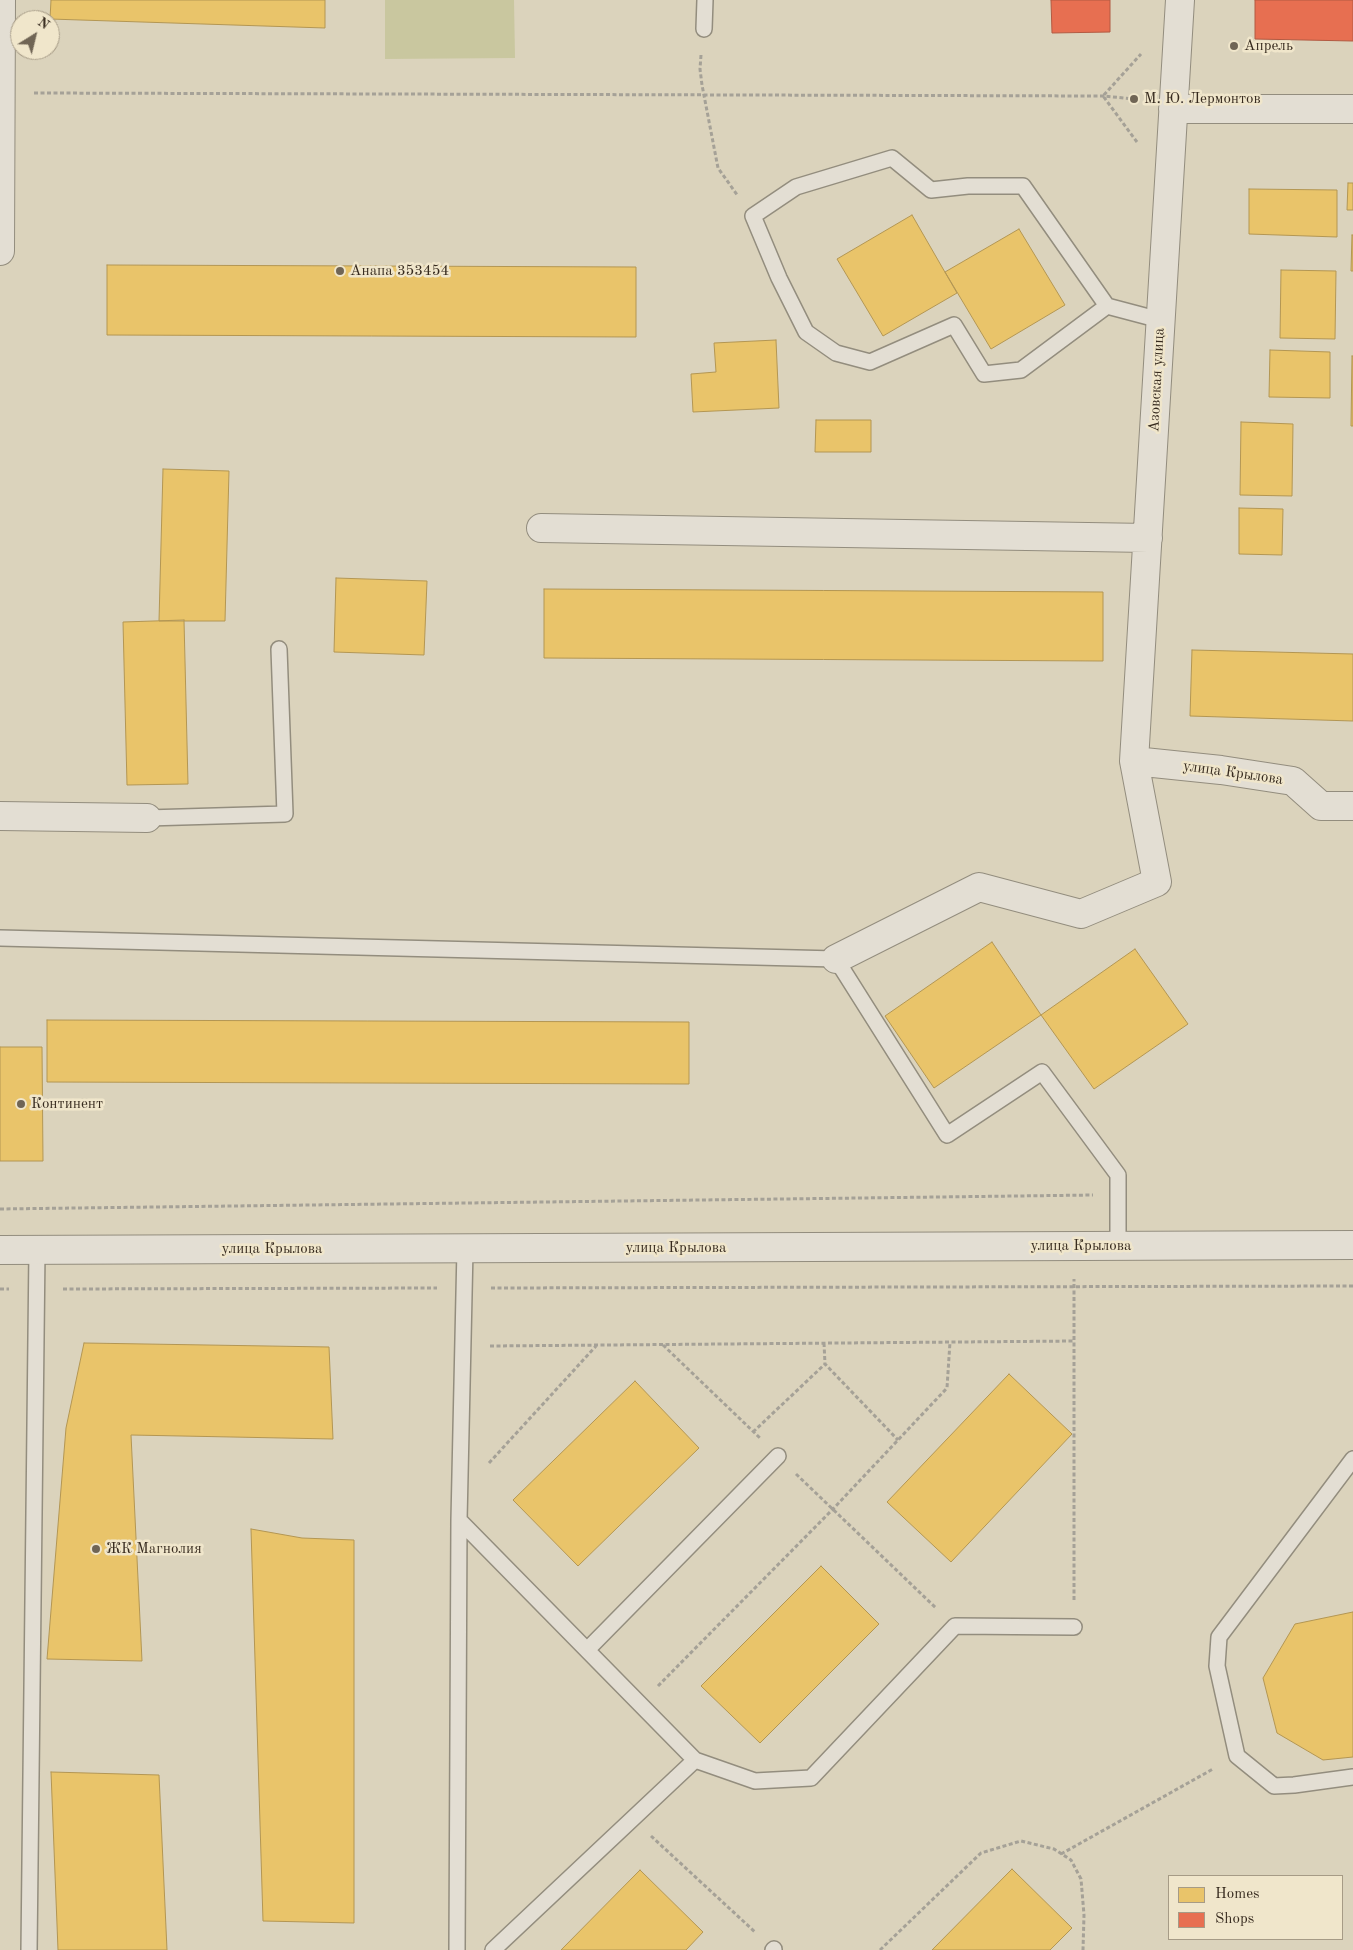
<!DOCTYPE html>
<meta charset="utf-8">
<style>
body{margin:0}
#map{position:relative;width:1353px;height:1950px;overflow:hidden;background:#dbd3bc;font-family:"Old Standard TT",serif}
canvas{display:block}
.legend{position:absolute;left:1168px;top:1875px;width:175px;height:65px;box-sizing:border-box;background:#f0e6cb;border:1px solid #a69b86;margin:0;padding:6px 9px;list-style:none;font-size:15px;color:#362a1e}
.legend li{display:flex;align-items:center;gap:10px;height:25px}
.legend b{width:25px;border:1px solid #a69b86}
.north{position:absolute;left:10px;top:10px;width:50px;height:50px;box-sizing:border-box;background:#f0e6cb;border:1px solid #a69b86;border-radius:50%;rotate:36deg;font-size:14px;font-weight:700;line-height:20px;text-align:center;color:#362a1e}
.north::after{content:'';display:block;margin:auto;width:18px;height:22px;background:#706555;clip-path:polygon(50% 0,100% 100%,50% 72%,0 100%)}
</style>
<div id="map">
<canvas width="1353" height="1950"></canvas>
<ul class="legend">
<li><b style="height:14px;background:#e9c46a"></b>Homes</li>
<li><b style="height:14px;background:#e76f51"></b>Shops</li>
</ul>
<div class="north">N</div>
</div>
<script>
const ctx = document.querySelector('canvas').getContext('2d');
ctx.lineJoin = 'round';
function paint(path, color) { ctx.fillStyle = color; ctx.fill(path, 'evenodd'); }
const shape = rows => new Path2D(rows.map(r => 'M' + r).join(''));
function trace(path, color, width, dash) { ctx.strokeStyle = color; ctx.lineWidth = width; ctx.lineCap = dash ? 'butt' : 'round'; ctx.setLineDash(dash || []); ctx.stroke(path); }
function drawText(font, color, halo, rows, align = 'center') {
  ctx.font = font + ' "Old Standard TT",serif'; ctx.lineWidth = 5; ctx.setLineDash([]); ctx.textBaseline = 'middle'; ctx.strokeStyle = halo; ctx.fillStyle = color; for (const [text, x, y, turn = 0] of rows) {
    ctx.save(); ctx.translate(x, y); ctx.rotate((+turn || 0) * Math.PI / 180); ctx.textAlign = isNaN(turn) ? turn : align; if (halo) ctx.strokeText(text, 0, 0); ctx.fillText(text, 0, 0); ctx.restore();
  }
}
const green = shape([
 [385,0,514,0,515,58,385,59]
]);
const homes = shape([
 [51,0,325,0,325,28,50,19,51,0],
 [1348,183,1353,183,1353,210,1347,210,1348,183],
 [1249,189,1337,190,1337,237,1249,234,1249,189],
 [912,215,957,293,883,336,837,259,912,215],
 [1019,229,1065,305,991,349,945,272,1019,229],
 [1352,235,1353,235,1353,271,1351,271,1352,235],
 [107,265,636,267,636,337,107,335,107,265],
 [1281,270,1336,271,1335,339,1280,338,1281,270],
 [776,340,779,408,693,412,691,374,716,372,714,343,776,340],
 [1270,350,1330,352,1330,398,1269,397,1270,350],
 [1352,356,1353,356,1353,426,1351,426,1352,356],
 [816,420,871,420,871,452,815,452,816,420],
 [1241,422,1293,424,1292,496,1240,495,1241,422],
 [163,469,229,471,225,621,159,621,163,469],
 [1239,508,1283,509,1282,555,1239,554,1239,508],
 [336,578,427,581,424,655,334,652,336,578],
 [544,589,1103,592,1103,661,544,658,544,589],
 [184,620,188,784,127,785,123,622,184,620],
 [1192,650,1353,654,1353,721,1190,716,1192,650],
 [992,942,1041,1015,934,1088,885,1016,992,942],
 [1135,949,1188,1024,1094,1089,1041,1015,1135,949],
 [47,1020,689,1022,689,1084,47,1082,47,1020],
 [0,1047,42,1047,43,1161,0,1161,0,1047],
 [84,1343,329,1347,333,1439,131,1435,142,1661,47,1659,66,1428,84,1343],
 [1009,1374,1072,1434,951,1562,887,1502,1009,1374],
 [635,1381,699,1448,578,1566,513,1500,635,1381],
 [251,1529,302,1538,354,1540,354,1923,263,1921,251,1529],
 [821,1566,879,1624,760,1743,701,1686,821,1566],
 [1353,1612,1353,1757,1323,1760,1277,1733,1263,1678,1295,1624,1353,1612],
 [51,1772,159,1775,167,1950,58,1950,51,1772],
 [1012,1869,1072,1928,1050,1950,932,1950,1012,1869],
 [640,1870,703,1932,686,1950,561,1950,640,1870]
]);
const shops = shape([
 [1051,0,1110,0,1110,32,1052,33,1051,0],
 [1255,0,1353,0,1353,41,1255,39,1255,0]
]);
const path = shape([
 [701,55,700,69,702,85,718,168,738,196],
 [34,93,1103,96,1134,99],
 [1137,142,1103,96,1141,54],
 [0,1209,1093,1195],
 [491,1288,1353,1286],
 [0,1289,9,1289],
 [63,1289,437,1288],
 [824,1343,825,1364],
 [663,1345,760,1438],
 [490,1346,1075,1341],
 [753,1432,825,1364,898,1440],
 [489,1463,596,1346],
 [796,1474,936,1608],
 [1074,1600,1074,1279],
 [658,1686,833,1509,947,1388,950,1342],
 [651,1836,755,1932],
 [1061,1854,1213,1769],
 [880,1950,981,1853,1021,1841,1054,1849,1071,1860,1081,1879,1084,1915,1083,1950]
]);
const service = shape([
 [704,29,705,0],
 [1107,306,1021,370,984,374,954,325,870,362,836,353,806,332,779,278,753,216,796,187,892,158,931,190,968,186,1023,186,1107,306,1160,320],
 [147,818,285,814,279,649],
 [0,938,836,959,947,1135,1042,1072,1118,1175,1118,1245],
 [465,1249,459,1520,695,1760,493,1950],
 [1353,1459,1219,1637,1217,1666,1237,1756,1274,1786,1294,1785,1353,1777],
 [587,1650,778,1456],
 [695,1760,755,1781,811,1778,955,1626,1074,1627],
 [29,1950,37,1250],
 [457,1950,459,1520],
 [773,1950,774,1949]
]);
const minor = shape([
 [1173,109,1353,109],
 [0,251,1,0],
 [541,528,1148,538],
 [1134,761,1221,770,1293,781,1321,806,1353,806],
 [0,816,147,818],
 [836,959,979,887,1081,914,1157,882,1134,761,1180,0]
]);
const tertiary = shape([
 [0,1250,1353,1245]
]);
const markers = [
 [1234,46,5,"#706555"],
 [1134,99,5,"#706555"],
 [340,271,5,"#706555"],
 [21,1104,5,"#706555"],
 [96,1549,5,"#706555"]
];
const poiNames = [
 ["Апрель",1244,46],
 ["М. Ю. Лермонтов",1144,99],
 ["Анапа 353454",350,271],
 ["Континент",31,1104],
 ["ЖК Магнолия",106,1549]
];
const streetNames = [
 ["Азовская улица",1157,380,-87],
 ["улица Крылова",1233,773,8],
 ["улица Крылова",1081,1246],
 ["улица Крылова",676,1248],
 ["улица Крылова",272,1249]
];
paint(green, '#c9c79f');
paint(homes, '#e9c46a');
trace(homes, '#b39653', 1);
paint(shops, '#e76f51');
trace(shops, '#b25a42', 1);
trace(service, '#938d7e', 18);
trace(minor, '#938d7e', 30);
trace(tertiary, '#938d7e', 30);
trace(path, '#a5a197', 3, [4, 2.5]);
trace(service, '#e3ded3', 15);
trace(minor, '#e3ded3', 28);
trace(tertiary, '#e3ded3', 28);
for (const [x, y, r, color] of markers) { const dot = new Path2D(); dot.arc(x, y, r, 0, 2 * Math.PI); ctx.fillStyle = color; ctx.fill(dot); trace(dot, '#f0e6cb', 2); }
drawText('15px', '#362a1e', '#f0e6cb', poiNames, 'left');
drawText('15px', '#362a1e', '#f0e6cb', streetNames);
</script>
